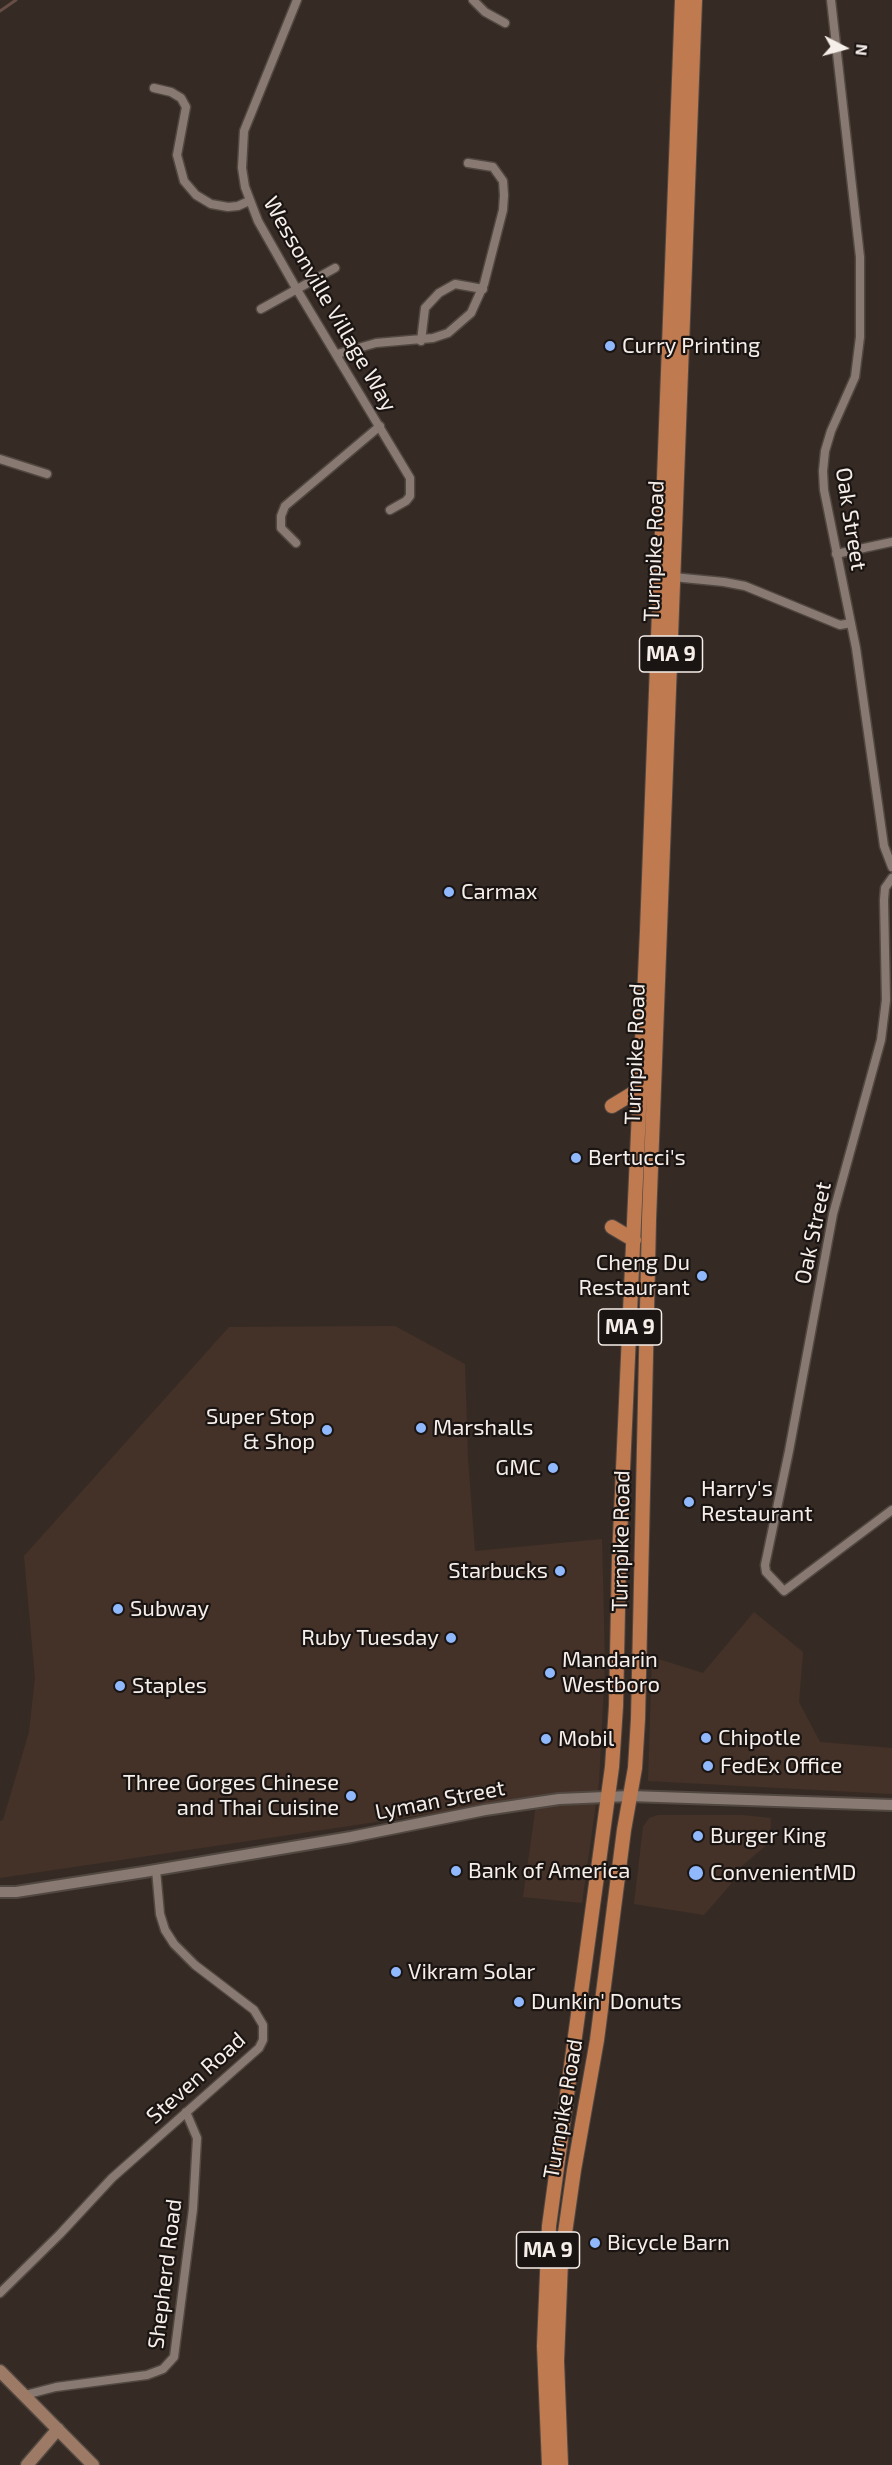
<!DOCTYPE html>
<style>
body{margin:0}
#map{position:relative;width:892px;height:2465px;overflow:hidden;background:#362b24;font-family:"Exo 2",sans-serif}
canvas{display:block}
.north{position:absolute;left:814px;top:18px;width:60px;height:60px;-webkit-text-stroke:4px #1a1412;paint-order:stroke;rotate:96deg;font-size:16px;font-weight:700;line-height:24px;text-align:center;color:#f6eee9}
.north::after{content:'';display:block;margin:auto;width:21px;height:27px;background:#f6eee9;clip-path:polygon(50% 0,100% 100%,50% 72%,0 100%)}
</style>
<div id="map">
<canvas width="892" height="2465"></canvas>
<div class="north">N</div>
</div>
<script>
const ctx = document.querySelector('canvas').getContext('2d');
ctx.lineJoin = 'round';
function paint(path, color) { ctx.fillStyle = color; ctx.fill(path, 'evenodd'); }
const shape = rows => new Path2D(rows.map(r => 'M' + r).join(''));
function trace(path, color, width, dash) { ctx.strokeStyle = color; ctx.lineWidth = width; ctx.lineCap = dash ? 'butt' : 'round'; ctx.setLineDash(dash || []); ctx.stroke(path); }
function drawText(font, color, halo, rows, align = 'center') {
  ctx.font = font + ' "Exo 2",sans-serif'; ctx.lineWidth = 4.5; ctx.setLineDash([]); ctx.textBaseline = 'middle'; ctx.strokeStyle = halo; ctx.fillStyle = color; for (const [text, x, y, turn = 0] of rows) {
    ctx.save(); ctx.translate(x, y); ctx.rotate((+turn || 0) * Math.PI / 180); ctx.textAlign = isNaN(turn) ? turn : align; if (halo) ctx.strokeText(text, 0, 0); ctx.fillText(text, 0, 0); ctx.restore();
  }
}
const built = shape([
 [395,1326,465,1364,468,1459,475,1551,602,1539,605,1663,599,1782,582,1903,523,1897,537,1798,0,1878,0,1821,3,1820,29,1732,35,1678,24,1556,229,1327],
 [754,1612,803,1652,799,1702,820,1742,892,1748,892,1794,648,1781,652,1657,703,1673],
 [742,1815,771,1818,770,1842,730,1876,731,1884,704,1915,634,1904,643,1827,649,1818,658,1815]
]);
const stream = shape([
 [0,11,16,0]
]);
const minor = shape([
 [297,0,244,131,242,168,245,187,258,221,296,288,410,478,410,496,406,501,390,510],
 [473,0,485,12,505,23],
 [831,0,860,257,860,337,855,377,831,431,825,451,823,471,824,490,856,648,884,846,892,867],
 [154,88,171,92,181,98,186,107,177,155,184,181,196,195,211,204,228,207,238,206,249,201],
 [261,309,335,268],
 [421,341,425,308,439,293,455,284,483,289],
 [337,354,376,343,433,338,448,333,471,313,484,284,503,210,504,195,503,181,493,167,468,163],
 [0,459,47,474],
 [296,543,281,528,281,516,285,506,380,426],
 [836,554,892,542],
 [673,577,724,582,745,586,840,625,851,623],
 [892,878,885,888,884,900,886,1000,881,1040,833,1214,789,1451,765,1565,766,1572,784,1591,892,1510],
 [0,2293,60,2234,112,2178,259,2048,263,2040,263,2025,254,2010,195,1965,174,1944,165,1930,160,1914,156,1870],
 [25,2395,56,2387,147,2375,163,2369,174,2357,193,2209,197,2138,186,2112]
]);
const tertiary = shape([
 [0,1892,16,1892,144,1872,351,1837,485,1810,559,1799,630,1796,892,1805]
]);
const secondary = shape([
 [0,2371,93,2465],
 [27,2465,58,2429]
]);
const trunk = shape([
 [612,1106,640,1089],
 [612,1227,634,1240],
 [549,2465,544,2346,549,2226,612,1767,616,1706,619,1559,647,931,682,0],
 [561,2465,557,2361,561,2261,574,2170,597,2040,624,1830,635,1768,638,1719,649,1220,695,0]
]);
const markers = [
 [610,346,6,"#8fb8fd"],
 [449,892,6,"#8fb8fd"],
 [576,1158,6,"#8fb8fd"],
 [702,1276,6,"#8fb8fd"],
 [421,1428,6,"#8fb8fd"],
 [327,1430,6,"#8fb8fd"],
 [553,1468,6,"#8fb8fd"],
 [689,1502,6,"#8fb8fd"],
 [560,1571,6,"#8fb8fd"],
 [118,1609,6,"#8fb8fd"],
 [451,1638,6,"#8fb8fd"],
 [550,1673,6,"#8fb8fd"],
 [120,1686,6,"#8fb8fd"],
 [706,1738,6,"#8fb8fd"],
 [546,1739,6,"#8fb8fd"],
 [708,1766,6,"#8fb8fd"],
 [351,1796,6,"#8fb8fd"],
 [698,1836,6,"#8fb8fd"],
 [456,1871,6,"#8fb8fd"],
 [696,1873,8,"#8fb8fd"],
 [396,1972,6,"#8fb8fd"],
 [519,2002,6,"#8fb8fd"],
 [595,2243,6,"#8fb8fd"]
];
const shields = [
 [671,654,63],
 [630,1327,63],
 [548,2250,63]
];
const shieldNames = [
 ["MA 9",671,654],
 ["MA 9",630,1327],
 ["MA 9",548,2250]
];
const streetNames = [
 ["Wessonville Village Way",330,304,60],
 ["Oak Street",851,519,81],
 ["Turnpike Road",654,551,-88],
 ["Turnpike Road",635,1054,-88],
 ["Oak Street",813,1233,-78],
 ["Turnpike Road",621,1541,-89],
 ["Lyman Street",440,1800,-11],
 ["Steven Road",196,2078,-42],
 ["Turnpike Road",563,2109,-80],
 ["Shepherd Road",165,2274,-83]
];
const poiNames = [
 ["Curry Printing",622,346],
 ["Carmax",461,892],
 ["Bertucci's",588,1158],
 ["Cheng Du",690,1263,"right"],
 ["Restaurant",690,1288,"right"],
 ["Super Stop",315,1417,"right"],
 ["& Shop",315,1442,"right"],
 ["Marshalls",433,1428],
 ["GMC",541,1468,"right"],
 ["Harry's",701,1489],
 ["Restaurant",701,1514],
 ["Starbucks",548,1571,"right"],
 ["Subway",130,1609],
 ["Ruby Tuesday",439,1638,"right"],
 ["Mandarin",562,1660],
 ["Westboro",562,1685],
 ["Staples",132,1686],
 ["Chipotle",718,1738],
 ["Mobil",558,1739],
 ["FedEx Office",720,1766],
 ["Three Gorges Chinese",339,1783,"right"],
 ["and Thai Cuisine",339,1808,"right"],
 ["Burger King",710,1836],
 ["Bank of America",468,1871],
 ["ConvenientMD",710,1873],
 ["Vikram Solar",408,1972],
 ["Dunkin' Donuts",531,2002],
 ["Bicycle Barn",607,2243]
];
paint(built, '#443228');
trace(stream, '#664e46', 3);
trace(minor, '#524842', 11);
trace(tertiary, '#524842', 14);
trace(secondary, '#524842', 15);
trace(trunk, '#524842', 16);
trace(minor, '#887a72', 8);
trace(tertiary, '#887a72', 10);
trace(secondary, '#9d7a65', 12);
trace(trunk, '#bf7a50', 14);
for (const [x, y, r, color] of markers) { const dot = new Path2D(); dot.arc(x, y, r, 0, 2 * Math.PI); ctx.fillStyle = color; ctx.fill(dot); trace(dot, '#1a1412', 2); }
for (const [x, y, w] of shields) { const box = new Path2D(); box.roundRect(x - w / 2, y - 18, w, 36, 4.5); ctx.fillStyle = '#1a1412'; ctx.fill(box); trace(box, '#f6eee9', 1.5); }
drawText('bold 21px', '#f6eee9', null, shieldNames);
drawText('22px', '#f6eee9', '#1a1412', streetNames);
drawText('22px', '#f6eee9', '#1a1412', poiNames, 'left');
</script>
